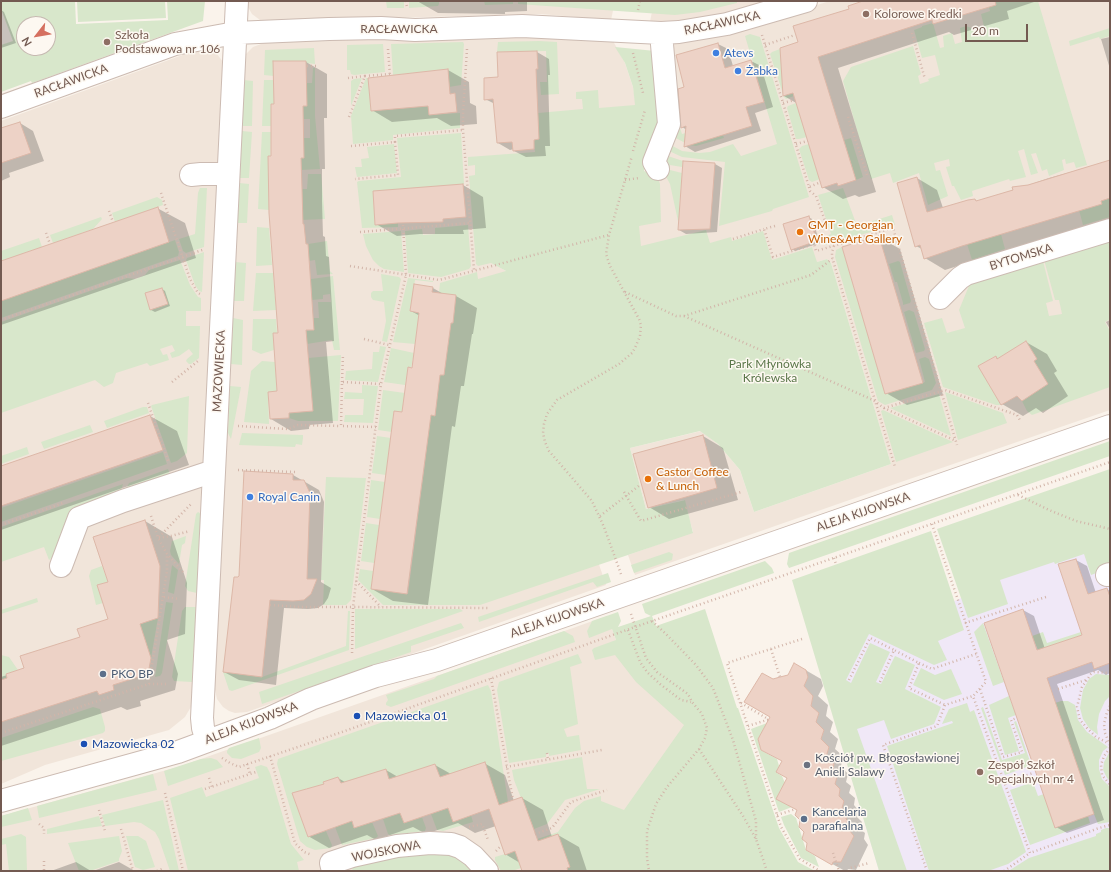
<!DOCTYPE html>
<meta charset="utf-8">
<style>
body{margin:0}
#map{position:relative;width:1111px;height:872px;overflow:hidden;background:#faf3eb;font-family:Lato,sans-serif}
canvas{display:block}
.frame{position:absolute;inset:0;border:2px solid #735a51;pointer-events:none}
.north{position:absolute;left:16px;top:16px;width:40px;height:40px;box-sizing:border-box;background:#fdf8f1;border:1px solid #c6b9b1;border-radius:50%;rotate:239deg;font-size:11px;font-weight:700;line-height:16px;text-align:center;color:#735a51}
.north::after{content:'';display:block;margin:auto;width:14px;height:18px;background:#d57060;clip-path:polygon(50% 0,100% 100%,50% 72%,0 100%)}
.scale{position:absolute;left:965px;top:24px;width:63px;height:18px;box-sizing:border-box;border:2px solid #735a51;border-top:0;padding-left:5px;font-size:12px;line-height:14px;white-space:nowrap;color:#735a51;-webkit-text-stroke:3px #fdf8f1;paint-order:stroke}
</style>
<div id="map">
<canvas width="1111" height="872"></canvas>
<div class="frame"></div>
<div class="north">N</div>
<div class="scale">20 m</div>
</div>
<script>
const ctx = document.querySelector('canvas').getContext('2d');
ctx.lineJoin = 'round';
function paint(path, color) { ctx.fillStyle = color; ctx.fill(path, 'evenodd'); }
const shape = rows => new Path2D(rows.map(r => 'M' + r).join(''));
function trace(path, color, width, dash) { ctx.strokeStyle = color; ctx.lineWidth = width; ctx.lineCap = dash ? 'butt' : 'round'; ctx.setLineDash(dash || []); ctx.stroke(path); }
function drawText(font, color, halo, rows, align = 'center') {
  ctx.font = font + ' Lato,sans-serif'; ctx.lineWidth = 3; ctx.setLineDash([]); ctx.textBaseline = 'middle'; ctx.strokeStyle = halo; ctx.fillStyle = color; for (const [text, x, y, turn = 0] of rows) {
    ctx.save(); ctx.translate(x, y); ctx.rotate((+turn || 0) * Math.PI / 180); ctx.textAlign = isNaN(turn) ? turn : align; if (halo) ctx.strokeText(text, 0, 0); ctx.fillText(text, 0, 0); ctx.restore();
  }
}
const residential = shape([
 [247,1,615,1,611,20,541,14,264,21,260,20,252,14,248,7],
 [654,1,765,1,714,17,690,21,650,22],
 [830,1,1110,1,1110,410,898,483,635,575,628,555,693,532,684,500,646,509,630,448,701,431,718,444,740,470,754,512,891,464,831,263,827,259,674,306,622,235,648,162,655,42,797,11],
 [511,34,612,39,625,63,633,87,636,105,486,260,506,271,588,532,606,585,247,712,235,713,229,711,223,707,217,699,214,685,244,62,245,55,253,47,269,41],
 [199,49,208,49,217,54,223,62,223,67,194,698,192,705,185,717,169,730,45,765,1,784,1,121],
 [607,616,616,640,692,725,635,871,1,871,1,816,181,766]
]);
const education = shape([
 [1110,537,1110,871,879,871,811,640,893,611,923,610,957,600,967,595,965,587]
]);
const green = shape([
 [1,1,75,1,76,24,168,20,167,1,205,1,203,21,32,83,31,81,1,92,1,45,13,41,1,9],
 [24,24,48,24,48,48,24,48],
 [77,1,165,1,166,18,78,22],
 [386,1,404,1,404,8,387,8],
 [409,1,439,1,439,4,438,6,409,8],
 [484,1,513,1,513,4,485,5],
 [518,1,737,1,737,3,700,12,675,15,518,4],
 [987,1,1038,1,1087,165,1076,168,1074,162,1066,164,1065,159,1062,160,1064,170,1049,176,1047,169,1042,171,1036,153,1031,154,1038,173,1031,175,1024,149,1018,151,1026,177,1010,181,1009,179,972,191,973,196,961,200,954,186,952,186,946,167,950,166,949,159,934,163,936,171,940,170,948,196,928,205,919,173,893,183,890,173,871,179,843,81,851,67,913,46,921,74,918,76,920,84,929,81,928,79,940,75,935,55,922,58,914,30,922,27,922,26,933,23,940,48,944,47,943,36,952,33,955,44,962,42,960,28,966,26,977,30,979,34,982,33,986,35,981,14,990,11],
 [1110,28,1110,36,1100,39,1099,37,1070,46,1069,41],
 [750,34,760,37,809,197,773,209,772,211,719,226,725,162,682,157,667,150,669,144,682,151,699,153,710,152,733,144,741,156,777,144,745,36],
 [539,41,557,42,559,94,541,95,540,82,547,82,546,51,497,52,498,42],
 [463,42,464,44,461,85,449,87,448,69,393,75,391,44],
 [383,44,385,72,354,75,351,74,350,70,347,70,347,45],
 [615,47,655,51,663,116,644,171,658,178,660,184,661,222,639,226,641,246,706,230,710,243,731,237,732,241,763,231,772,260,812,247,817,262,827,259,831,263,891,464,754,512,740,470,718,444,700,431,630,448,646,509,685,500,693,533,480,605,383,605,358,580,360,569,373,571,371,589,408,594,431,415,435,415,440,375,444,375,451,323,453,323,456,296,439,293,440,283,477,272,478,279,506,271,491,263,478,266,476,264,469,176,475,175,475,165,468,166,468,157,535,152,534,140,539,139,538,113,583,109,582,99,576,99,576,92,598,90,599,108,635,105,633,87,625,63],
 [314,48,315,64,306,63,306,61,274,61,274,76,264,75,265,50],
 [780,49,794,96,786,99,784,97,770,54,772,52],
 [313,68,315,68,315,116,320,169,301,170,301,158,304,157,304,138,310,138,310,119,303,119,303,106,307,106,306,83,312,83],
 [362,78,351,106,351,81,354,79],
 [366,78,368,78,371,111,428,106,429,115,460,113,460,128,393,135,393,140,353,144,351,116],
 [244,80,253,81,252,126,242,126],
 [264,80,274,80,274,104,271,105,271,126,262,126],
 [796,103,807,137,799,139,796,139,787,108,788,106],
 [680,128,682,134,689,132,723,135,724,138,696,146,689,145,672,136,674,130],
 [242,131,252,132,249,178,240,178],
 [262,132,271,132,269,210,258,209],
 [461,133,464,184,373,192,375,225,398,223,398,227,362,228,357,182,359,181,401,177,397,138],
 [851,138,863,177,856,180,844,140],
 [394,144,397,173,357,177,355,167,362,167,361,159,369,158,367,147],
 [809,144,820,179,812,182,809,180,799,149,802,146],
 [665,155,683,161,682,167,670,165,670,170,682,173,679,208,686,228,678,221,670,184,660,165],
 [308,174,321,174,325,219,301,220,302,189,307,189],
 [239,183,249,184,247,223,237,223],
 [200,188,207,188,204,247,186,253,183,251,179,239,195,234,198,193],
 [843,188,857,226,892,215,895,225,825,245,824,237,831,234,818,195],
 [157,197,162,200,163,205,115,222,112,213],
 [1110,198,1110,217,1083,225,1079,210],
 [101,217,102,219,93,229,53,243,50,235],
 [468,225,471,266,469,269,441,277,408,273,405,231,422,229,423,235,435,234,435,228],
 [257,227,269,228,272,265,256,266],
 [401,231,404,272,384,269,379,266,373,260,366,246,363,234],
 [1001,234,1005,249,972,260,967,244],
 [39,238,42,247,1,261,1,251],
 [1101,238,1110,242,1110,319,1105,322,1110,331,1110,387,1032,415,1027,411,1022,401,1048,384,1034,361,1037,359,1026,341,997,359,995,356,978,366,1001,405,996,405,943,387,924,323,942,318,947,333,965,328,959,310,973,276,1043,261,1053,301,1046,303,1049,316,1062,314,1059,300,1055,300,1043,256],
 [175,240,179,252,178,256,1,318,1,301],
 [327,241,330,271,333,274,317,275,315,260,309,261,308,244],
 [842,247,885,394,925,382,919,359,925,357,929,359,936,383,932,390,885,405,878,401,835,257,836,250],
 [204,252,202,292,199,291,195,285,186,260,187,258],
 [180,260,190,285,198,297,201,298,201,311,186,311,186,326,200,326,199,358,191,364,189,364,186,361,187,359,193,354,189,349,179,356,172,358,170,353,175,351,172,345,160,349,163,355,167,354,169,360,150,366,147,363,116,373,113,383,104,387,95,380,1,413,1,322,127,278,136,279,145,275,149,270],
 [898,261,900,262,911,301,910,303,903,305,903,303,897,282,895,282,889,264],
 [235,262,246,263,244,301,234,301],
 [256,273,273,273,276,310,253,311],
 [381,274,399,277,401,279,387,342,382,341,386,321,384,302,373,300,371,297,371,293,373,291,383,291],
 [333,276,340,350,334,350,332,340,307,344,306,331,314,330,313,318,319,318,318,302,331,302,330,294,323,295,323,299,312,300,311,279],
 [408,278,433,281,433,282,415,280,410,311,419,313,415,344,393,342],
 [909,310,914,312,925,349,924,351,916,353,904,312],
 [233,318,243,320,242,365,231,364],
 [253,319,276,319,277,333,273,333,274,350,261,354,252,350],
 [380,346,386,347,378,382,345,380,346,371,372,369,373,352,379,352],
 [391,348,414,353,411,368,408,368,405,385,384,382],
 [341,355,338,421,298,421,289,418,289,413,313,411,308,358],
 [262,361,275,362,277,391,268,392,269,424,244,422,251,371],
 [362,385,378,386,373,423,344,422,345,415,363,415,364,399,344,399,345,392,362,393],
 [230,386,241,387,231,439,228,433],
 [383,390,405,393,402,412,394,411,392,432,378,430],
 [945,392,1003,413,1007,423,958,440],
 [939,394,951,436,890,408],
 [189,396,187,453,177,461,171,463,151,406,152,405],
 [143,407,147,407,149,413,107,428,104,421],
 [883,410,953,442,896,462,881,411],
 [90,425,93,432,44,449,41,442],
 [242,433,303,435,303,438,302,445,296,444,295,447,239,445],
 [377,436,391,438,386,475,372,473],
 [1110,441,1110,456,789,568,787,564,789,553],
 [27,447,29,454,1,464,1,456],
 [163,452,167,464,1,522,1,508],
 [168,469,171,477,124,493,129,483],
 [1110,469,1110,568,1091,575,1084,554,1055,564,1054,562,1000,580,1008,604,968,618,937,529],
 [326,477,366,478,351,600,346,605,323,605,324,580,321,580],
 [371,480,385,482,380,519,367,517],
 [123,484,120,494,49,560,44,547,1,562,1,527],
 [198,512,201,514,197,593,188,591,185,586,196,514],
 [366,523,379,525,374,563,361,561],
 [931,531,964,630,938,641,947,660,934,665,869,634,846,680,851,683,870,643,890,652,876,682,881,684,895,656,915,665,905,689,941,707,934,724,891,739,884,720,857,729,907,871,879,871,792,580],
 [186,536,185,543,182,545,179,564,171,555,170,551,172,541],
 [669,552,673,554,672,560,634,573,631,565],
 [765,561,772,568,774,573,652,616,656,626,705,609,737,708,738,708,779,828,798,862,815,871,568,871,554,853,564,850,563,848,560,849,556,837,559,836,558,834,538,842,537,839,558,832,575,808,584,801,601,796,601,801,624,810,684,725,636,682,615,655,595,660,592,650,594,648,616,640,612,629,589,638,587,631,592,621,618,612,621,621,618,627,651,616,645,613,642,604],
 [172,565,178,570,174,594,168,592],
 [102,566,108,582,97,585,103,603,96,605,89,576,91,570],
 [608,573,611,582,597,587,593,582,479,622,478,617],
 [37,598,38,602,1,614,1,610],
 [166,602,173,603,162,673,160,676,155,677],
 [185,607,196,607,192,682,174,681,172,677,182,611],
 [355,609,460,609,463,611,355,649],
 [348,611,350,611,349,650,232,691,229,690,223,672,262,677,346,646],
 [158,618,151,658,140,624],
 [461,623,464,628,411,646,411,652,262,704,259,692],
 [983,623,1004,682,993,686,974,632],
 [564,631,573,636,575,642,391,707,386,705,386,703,388,700,386,695,434,679,437,676],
 [1043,632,1047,643,1081,632,1082,635,1038,650,1032,636],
 [578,654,582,663,570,667,578,724,564,729,567,737,579,735,581,750,549,756,549,753,546,754,546,757,509,763,497,690,499,682],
 [1,655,9,657,18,670,6,674,7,678,1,680],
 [921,668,935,675,951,669,962,694,944,700,913,685],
 [1096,674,1110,675,1110,696,1105,701,1099,714,1097,727,1098,735,1089,728,1083,719,1080,708,1083,690,1089,679],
 [488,685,491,691,508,802,499,805,484,762,441,781,435,764,434,764,435,767,389,780,385,769,384,770,385,772,342,788,338,777,323,782,327,792,311,798,307,788,306,788,307,792,295,796,294,792,292,793,308,837,326,831,332,845,331,848,315,850,307,847,300,841,277,764,278,759],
 [1009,696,1016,715,1008,718,1019,751,1005,755,989,705],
 [1061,701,1068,701,1075,705,1078,720,1087,732,1108,747,1103,751,1099,760,1099,769,1102,779,1110,787,1110,822,1098,824,1092,809,1055,703],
 [967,703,970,712,974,710,1026,852,1008,864,988,871,929,871,887,746,953,723,952,721,942,724,949,709],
 [93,707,100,709,105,727,105,731,103,733,1,761,1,738],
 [983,707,1002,760,1025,753,1014,722,1016,721,1032,767,1027,767,1005,775,981,708],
 [767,723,758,739,761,750,777,759,779,766,777,771,777,773,782,776,785,783,778,795,779,800,792,807,779,812,751,729],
 [259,738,261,748,259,752,241,759,232,758,227,753,227,751,229,748],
 [1110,751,1110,781,1107,778,1103,770,1104,762],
 [582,757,587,789,600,789,565,800,547,824,534,829,522,797,521,798,514,780,512,770],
 [211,758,217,760,223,767,168,786,164,771,201,759],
 [261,765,267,767,270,773,291,844,304,860,297,862,299,871,188,871,170,798,202,787,206,797,259,778,255,767],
 [153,774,157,790,39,818,37,806],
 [1033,782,1038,796,1044,794,1055,828,1088,816,1090,823,1030,845,1010,790],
 [163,800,179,871,170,871,159,839,155,832,141,823,134,822,105,826,102,815],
 [28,808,32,820,1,827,1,816],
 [448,808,453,822,471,815,473,822,443,831,437,830,431,814],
 [400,813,404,823,422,817,426,828,425,831,390,835,388,834,383,819],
 [791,814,796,818,806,850,815,856,819,867,801,858,784,825,781,817],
 [99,816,102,826,47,834,47,829],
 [352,821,354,828,372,822,378,836,376,838,342,845,335,827],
 [1106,828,1110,828,1110,871,1011,871,1010,870,1029,858,1096,836,1096,834,1101,832,1101,830],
 [21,834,26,837,27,871,9,871,6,844,1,845,1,839],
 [119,836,122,851,119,859,119,861,90,871,79,871,68,843],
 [126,836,138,836,146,841,155,867,143,870,135,867],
 [450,849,480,871,353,871,351,864],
 [515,851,521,868,512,871,501,871,495,860,495,857]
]);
const shadow = shape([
 [417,1,527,1,527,11,505,12,505,14,438,13],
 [866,1,1037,1,1007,11,1009,19,954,35,949,32,838,68,876,192,859,197,855,195,843,199,823,187,798,104,784,96,799,43,850,9],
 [1,10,4,12,16,43,1,48],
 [1110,37,1110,69,1101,39],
 [718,44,728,49,733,66,751,61,761,66,773,107,755,113,761,131,695,152,685,146,687,130,682,127,686,88],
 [537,52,549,59,550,75,548,75,550,146,545,146,546,156,526,157,514,151,514,149,510,150,498,143,495,104,485,99,499,78,498,53],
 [306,62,327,74,327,118,324,118,325,169,322,169,322,201,323,236,325,237,326,256,329,257,334,341,326,342,333,423,309,425,309,429,291,431,271,419,278,392,279,334,272,157,275,105],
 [448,70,469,82,470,103,476,106,477,124,451,126,437,118,392,122,372,110],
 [20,123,33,131,44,161,9,173,10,177,1,181,1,129],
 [1110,161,1110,219,992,255,945,270,925,258,922,249,916,246,917,178,937,190,943,208,975,200,978,202,1049,178],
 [715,164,722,168,717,232,686,234,679,230],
 [463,185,483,197,486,228,463,230,464,234,420,234,397,236,376,224],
 [157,208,185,223,196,258,1,325,1,262],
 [808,217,812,219,820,243,795,251,792,249],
 [879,237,900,249,943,395,907,405,886,393],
 [433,288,445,295,456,296,477,308,473,334,472,334,464,386,461,386,455,427,452,426,428,605,393,601,372,589,403,413,413,369,420,316,411,311],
 [162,289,165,291,170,306,155,312,151,310,146,294],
 [1110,320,1110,329,1106,322],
 [1026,342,1047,354,1057,371,1054,373,1068,396,1043,413,1036,408,1023,416,1002,404,979,367,996,357,999,359],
 [150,416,177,431,189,465,1,530,1,467],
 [703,436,723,448,738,500,669,519,649,507],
 [293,475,319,490,324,502,321,582,331,588,328,598,324,604,318,608,308,609,284,608,276,685,239,680,224,672,239,578],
 [145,521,172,537,187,583,185,634,167,640,178,674,175,690,140,701,141,706,127,710,121,707,1,746,1,677,25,669,81,638,109,619],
 [1076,560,1087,566,1096,593,1106,589,1110,591,1110,673,1106,675,1098,670,1057,684,1104,820,1067,833,1056,827,1023,610,1034,616,1045,649,1083,636],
 [795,664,821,679,823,686,818,696,828,705,826,716,833,722,830,732,838,739,835,749,843,756,841,766,848,774,846,782,851,786,849,793,855,798,854,805,858,810,857,817,862,822,860,829,865,833,864,839,868,845,856,870,848,869,847,871,845,871,807,850,808,843,783,761,771,716,773,680,789,676],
 [484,763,505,775,514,801,522,798,543,810,552,837,558,835,579,847,587,871,523,871,520,863,505,854,496,826,475,833,458,823,426,834,413,827,376,840,367,835,329,848,308,836,325,784,338,778,345,782,386,770,398,777,435,765,451,774],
 [76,862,91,871,51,871],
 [119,862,135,871,93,871]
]);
const building = shape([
 [863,1,995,1,996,5,933,24,932,20,818,57,856,180,838,186,837,183,822,188,793,93,783,96,780,48,798,42,793,26,849,9,848,6,863,1],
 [718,43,725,68,751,60,764,102,746,107,752,126,684,147,686,126,681,128,678,89,684,87,676,55,718,43],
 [537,51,538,69,536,69,539,139,534,140,534,149,513,151,512,142,497,143,493,99,484,100,484,78,498,77,497,52,537,51],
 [273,61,306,61,307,106,303,106,304,158,301,158,302,189,303,224,304,224,306,244,308,244,314,330,306,330,313,411,289,413,289,418,270,419,268,392,277,391,273,333,278,333,269,213,268,156,271,156,271,104,274,104,273,61],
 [448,69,450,94,455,93,457,112,429,115,428,106,371,111,368,78,448,69],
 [20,122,31,153,1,163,1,128,20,122],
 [1110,160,1110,198,1101,201,1102,204,962,246,924,259,920,245,915,247,897,183,917,177,927,212,968,200,975,199,976,201,1013,190,1012,187,1028,185,1110,160],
 [683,161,715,163,710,229,678,230,683,161],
 [463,184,466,217,443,219,443,222,398,223,375,225,373,191,463,184],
 [158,207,169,242,1,301,1,261,158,207],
 [809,216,817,241,791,250,783,224,809,216],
 [879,236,923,383,885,394,842,247,879,236],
 [414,284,433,287,432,292,456,295,453,323,451,323,444,375,440,375,435,416,431,415,407,594,371,589,394,411,402,412,408,367,412,368,419,313,410,311,414,284],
 [162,288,168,304,150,310,145,293,162,288],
 [1026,341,1037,359,1034,361,1048,384,1022,401,1017,396,1001,405,978,366,996,356,997,359,1026,341],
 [150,415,163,450,1,506,1,466,150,415],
 [703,435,717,488,648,508,633,454,703,435],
 [244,471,293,474,293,480,304,480,310,493,307,579,317,579,311,594,304,600,293,601,270,600,262,677,223,672,234,577,238,577,239,576,244,471],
 [145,520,160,566,158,618,140,624,151,658,148,674,113,685,114,690,99,695,97,691,1,722,1,680,7,678,6,674,24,668,20,656,80,637,77,629,108,619,97,585,108,582,93,537,145,520],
 [1076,559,1088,594,1107,588,1110,597,1110,663,1094,669,1092,662,1047,678,1094,814,1055,828,984,623,1023,609,1037,650,1082,635,1058,564,1076,559],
 [794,663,806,670,808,677,804,686,813,696,811,706,819,713,816,722,824,730,821,739,829,747,826,757,834,764,832,773,837,777,835,784,840,789,839,796,844,801,842,808,847,812,846,819,851,824,849,830,854,836,841,862,833,862,832,865,806,850,807,843,802,839,804,832,799,827,800,820,795,815,797,810,776,799,787,778,776,772,782,761,761,750,758,739,770,717,744,702,762,673,773,679,780,677,788,675,794,663],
 [485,762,499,805,522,797,538,841,558,834,570,867,567,868,568,871,522,871,515,851,505,855,489,809,453,822,448,808,404,823,400,813,354,828,352,821,308,837,292,793,324,784,323,782,338,777,341,783,386,769,389,779,435,764,440,777,485,762]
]);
const path = shape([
 [296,1,296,3],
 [406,1,407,8],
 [638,10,640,1],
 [912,33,925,79],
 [762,35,809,187,821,182],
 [765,45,795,35],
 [388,49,390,76],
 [467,49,463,112,463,130,474,270],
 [633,53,643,93],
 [307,66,318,66],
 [348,78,365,76],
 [783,103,795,100],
 [349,117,365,76,390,74],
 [848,117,868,178],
 [395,142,395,136,463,130],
 [796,144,808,141],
 [351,146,395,142,398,175,355,179],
 [633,151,645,110],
 [625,180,639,178],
 [809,187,810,191,816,196,827,226,815,231,819,243,814,244,816,251,893,228,957,445],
 [161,193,190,279,198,293,202,295],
 [109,211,113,222],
 [403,225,406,275,381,384,353,607,488,608],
 [775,226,764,229,773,257,814,244],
 [360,232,470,223],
 [46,233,50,244],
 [733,239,764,229],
 [834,246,832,252,832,257,895,467],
 [350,266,439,280,609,235],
 [625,292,676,316,684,316,811,275,832,259],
 [684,316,873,400,884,408,956,441],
 [1,320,205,249],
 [364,339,389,345],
 [172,382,198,361],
 [342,382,343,354],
 [148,403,169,463],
 [884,408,945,390,1017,415,1021,422],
 [238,426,288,429,298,425,341,426],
 [376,427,341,426,342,382,381,384],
 [238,470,295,472],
 [624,492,641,521,741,492],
 [1018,495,1049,510,1076,521,1110,529],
 [151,516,158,538,171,536,190,531],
 [600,516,640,485],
 [932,524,986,682,973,696,1030,853,1099,828,1110,825],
 [1,525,63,503],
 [834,558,836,564],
 [183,572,167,554,158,538,191,504],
 [621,574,604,527,592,501,549,451,545,442,543,433,544,424,547,414,557,400,619,364,632,353,635,348,640,336,641,325,639,319,610,266,606,254,609,235,632,156],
 [356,581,381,607],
 [164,597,179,599],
 [270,605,300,607,353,607,352,655],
 [631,614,646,658,657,672,688,694,692,702,702,714,707,728,705,738,699,749,667,787,656,804,647,831,647,858,649,871],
 [652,621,666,634,696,665,713,688,733,740,756,821,756,839],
 [965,623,1046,597],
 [628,630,640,662,647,672,660,684,681,700,691,702],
 [802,639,727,663,781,827,800,859,820,871],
 [771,649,780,677],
 [919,663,932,669,976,654],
 [491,678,513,800],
 [849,680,870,638,894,650],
 [880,682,894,650,919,663,909,688,945,705],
 [149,684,167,571,167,554],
 [980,689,1003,757,1022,752,1011,720,1017,718],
 [1058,689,1086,680],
 [741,703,768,719],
 [748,726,770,719],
 [1,733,149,684,166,684],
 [1110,744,1096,737,1087,728,1080,720,1077,707,1082,687,1091,674,1094,672,1110,673],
 [1110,745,1105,733,1104,724,1107,712,1110,706],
 [1110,748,1104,756,1101,765,1102,775,1110,785],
 [699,749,743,816,756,839,767,871],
 [547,753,548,760],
 [270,756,295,843,304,852,312,855],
 [222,758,230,763,239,767,342,732,635,627,1110,462],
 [247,764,250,774],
 [506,767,602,750],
 [209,778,212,787],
 [1004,783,1033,773],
 [205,789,256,772],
 [165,793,183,871],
 [99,810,105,831],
 [777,815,796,809],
 [39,824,44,828,44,834],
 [469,827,482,824,488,840],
 [121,829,133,871],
 [535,834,552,828,571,802,607,790],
 [496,851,501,846],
 [833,853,839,871],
 [44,861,44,871],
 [157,871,162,869],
 [849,871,850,868,869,863],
 [927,871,883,745,937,726,945,705,973,696],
 [1004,871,1030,853]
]);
const minor = shape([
 [1,107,175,44,235,33,329,29,381,28,415,30,522,26,661,33,679,32,727,24,806,1],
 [658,169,654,162,669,124,661,33],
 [191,175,201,174,228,174],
 [940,298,960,278,966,274,1110,230],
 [61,566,79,518,123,501,214,471],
 [1107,575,1110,574],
 [207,741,203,728,202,718,237,1],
 [1,801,178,752,270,718,311,699,376,676,437,660,1110,426],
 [333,871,331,863,352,856,397,846,430,843,451,844,460,847,473,856,487,871]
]);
const markers = [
 [866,14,4,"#8d6e63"],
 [107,42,4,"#8d6e63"],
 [716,53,4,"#3f7fe0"],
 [738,71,4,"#3f7fe0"],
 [800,232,4,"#e8710a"],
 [648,479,4,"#e8710a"],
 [250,497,4,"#3f7fe0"],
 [103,674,4,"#5c6f8a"],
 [357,716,4,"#1a4fb4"],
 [84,744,4,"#1a4fb4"],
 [807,765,4,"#6b7280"],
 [980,772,4,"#8d6e63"],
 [804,819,4,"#5c6f8a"]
];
const educationNames = [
 ["Kolorowe Kredki",874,14],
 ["Szkoła",115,35],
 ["Podstawowa nr 106",115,49],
 ["Zespół Szkół",988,765],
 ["Specjalnych nr 4",988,779]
];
const streetNames = [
 ["RACŁAWICKA",722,23,-12],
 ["RACŁAWICKA",399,29],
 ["RACŁAWICKA",71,81,-20],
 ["BYTOMSKA",1021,257,-17],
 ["MAZOWIECKA",219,371,-87],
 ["ALEJA KIJOWSKA",863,512,-19],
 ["ALEJA KIJOWSKA",557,618,-19],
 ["ALEJA KIJOWSKA",251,723,-21],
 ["WOJSKOWA",386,851,-11]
];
const shopNames = [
 ["Atevs",724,53],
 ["Żabka",746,71],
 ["Royal Canin",258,497]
];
const foodNames = [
 ["GMT - Georgian",808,225],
 ["Wine&Art Gallery",808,239],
 ["Castor Coffee",656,472],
 ["& Lunch",656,486]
];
const parkNames = [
 ["Park Młynówka",770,364],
 ["Królewska",770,378]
];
const serviceNames = [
 ["PKO BP",111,674],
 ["Kancelaria",812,812],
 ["parafialna",812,826]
];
const transitNames = [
 ["Mazowiecka 01",365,716],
 ["Mazowiecka 02",92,744]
];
const worshipNames = [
 ["Kościół pw. Błogosławionej",815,758],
 ["Anieli Salawy",815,772]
];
paint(residential, '#f1e5da');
paint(education, '#f0e8f7');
paint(green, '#d8e7cb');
paint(shadow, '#0003');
paint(building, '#edd2c6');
trace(building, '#ddb8a8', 1);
trace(minor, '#ccbbb2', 24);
trace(path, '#d2b5a9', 2.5, [1, 3]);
trace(minor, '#fff', 22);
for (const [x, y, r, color] of markers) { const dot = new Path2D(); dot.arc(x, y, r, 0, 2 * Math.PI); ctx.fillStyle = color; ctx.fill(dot); trace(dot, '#fdf8f1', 1.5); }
drawText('12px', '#785e54', '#fdf8f1', educationNames, 'left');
drawText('12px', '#735a51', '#fdf8f1', streetNames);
drawText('12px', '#366cbe', '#fdf8f1', shopNames, 'left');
drawText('12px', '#c56008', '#fdf8f1', foodNames, 'left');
drawText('12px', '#5b774a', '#fdf8f1', parkNames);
drawText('12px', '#4e5e75', '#fdf8f1', serviceNames, 'left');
drawText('12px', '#164399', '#fdf8f1', transitNames, 'left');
drawText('12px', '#5b616d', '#fdf8f1', worshipNames, 'left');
</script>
